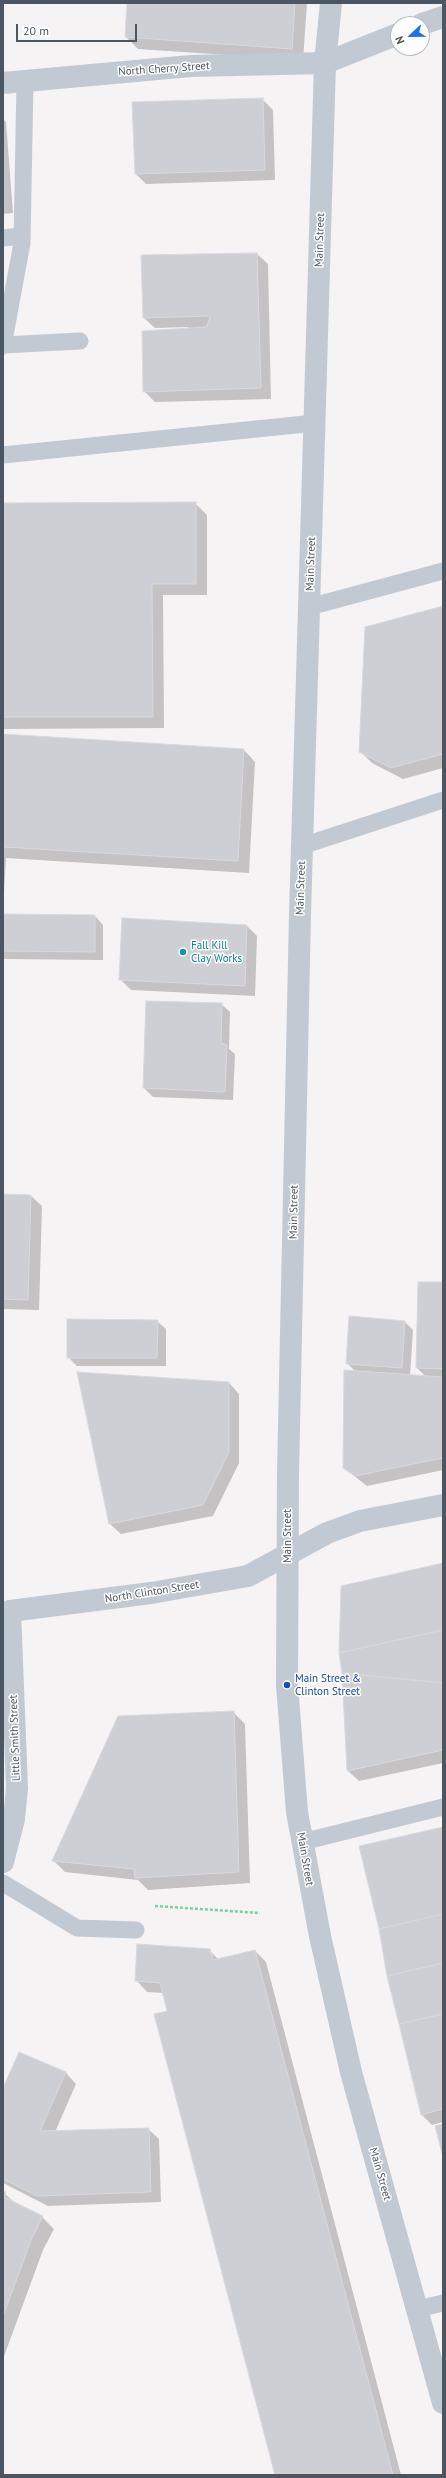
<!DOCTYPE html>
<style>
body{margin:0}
#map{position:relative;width:446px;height:2478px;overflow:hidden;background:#f5f3f3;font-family:"PT Sans",sans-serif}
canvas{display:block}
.frame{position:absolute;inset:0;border:4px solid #4a5661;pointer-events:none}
.north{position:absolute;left:390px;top:16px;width:40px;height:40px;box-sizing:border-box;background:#fff;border:1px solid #b7bbc0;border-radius:50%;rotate:248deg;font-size:11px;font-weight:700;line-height:16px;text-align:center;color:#4a5661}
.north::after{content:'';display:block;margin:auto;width:14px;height:18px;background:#1a73e8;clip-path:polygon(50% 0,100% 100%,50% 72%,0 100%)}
.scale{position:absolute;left:16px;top:24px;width:121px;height:18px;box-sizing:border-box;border:2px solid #4a5661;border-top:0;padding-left:5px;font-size:12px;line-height:14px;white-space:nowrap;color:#4a5661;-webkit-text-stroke:3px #fff;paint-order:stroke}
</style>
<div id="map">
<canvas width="446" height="2478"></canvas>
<div class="frame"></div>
<div class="north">N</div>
<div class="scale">20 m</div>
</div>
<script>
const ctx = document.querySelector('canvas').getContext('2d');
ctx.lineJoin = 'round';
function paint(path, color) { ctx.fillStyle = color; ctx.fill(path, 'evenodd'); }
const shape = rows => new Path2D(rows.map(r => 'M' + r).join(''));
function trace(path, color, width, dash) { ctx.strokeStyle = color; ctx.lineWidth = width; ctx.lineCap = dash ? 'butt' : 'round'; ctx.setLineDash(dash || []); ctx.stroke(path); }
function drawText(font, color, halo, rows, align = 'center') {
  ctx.font = font + ' "PT Sans",sans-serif'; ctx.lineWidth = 3; ctx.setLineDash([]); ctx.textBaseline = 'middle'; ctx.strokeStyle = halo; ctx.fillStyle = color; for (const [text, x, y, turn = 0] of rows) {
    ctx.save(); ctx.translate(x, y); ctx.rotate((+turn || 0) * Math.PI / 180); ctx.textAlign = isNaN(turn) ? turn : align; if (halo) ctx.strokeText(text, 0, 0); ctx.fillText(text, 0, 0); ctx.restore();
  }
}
const shadow = shape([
 [128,3,307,3,303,60,138,49,126,37],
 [262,99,273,110,275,180,146,184,136,174],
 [3,119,6,122,13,213,3,214],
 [257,254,268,264,271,399,155,402,144,391,189,327,155,328,144,318],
 [195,503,207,515,207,595,163,595,164,728,3,729,3,504],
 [443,607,443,768,403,779,372,763,360,751],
 [3,735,244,750,255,762,249,873,6,858,3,909],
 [3,915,95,916,103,925,103,960,3,959],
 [247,926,257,936,255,996,131,990,121,980],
 [221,1004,230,1012,229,1049,235,1054,233,1100,153,1097,144,1088],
 [3,1195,31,1196,42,1206,39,1310,3,1309],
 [443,1283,443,1470,367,1486,344,1468,356,1372,347,1363,405,1322,413,1330,410,1376,426,1377,417,1368],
 [157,1321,166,1329,166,1366,77,1366,68,1357],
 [229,1383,239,1394,239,1463,213,1516,121,1534,110,1524],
 [443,1564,443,1763,359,1781,348,1771],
 [233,1712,245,1724,250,1883,148,1890,138,1880,65,1872,53,1860],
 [443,1828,443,2122,432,2125,421,2114],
 [209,1950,219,1960,255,1951,266,1962,401,2475,276,2475,164,1993,147,1992,136,1980],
 [20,2053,66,2073,76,2084,55,2132,148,2129,159,2139,161,2202,48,2206,3,2183,3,2090],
 [3,2192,17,2205,42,2217,54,2229,43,2250,3,2359]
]);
const building = shape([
 [127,3,295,3,292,49,125,37,127,3],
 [263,98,265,170,135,174,132,102,263,98],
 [257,253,261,388,143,392,142,331,207,327,210,316,143,318,141,255,257,253],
 [196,502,196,584,152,584,153,717,3,717,3,503,196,502],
 [443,606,443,754,391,768,359,752,365,627,443,606],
 [3,734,244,749,238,861,3,847,3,734],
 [3,914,95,915,95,952,3,951,3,914],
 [122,918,247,925,245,986,119,980,122,918],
 [146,1001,222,1003,221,1043,227,1045,225,1092,143,1088,146,1001],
 [3,1194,31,1195,28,1300,3,1299,3,1194],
 [418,1282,443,1282,443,1369,416,1368,418,1282],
 [349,1316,405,1321,402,1368,346,1364,349,1316],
 [67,1319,158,1320,157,1358,67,1358,67,1319],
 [344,1370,443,1377,443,1458,355,1476,343,1468,344,1370],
 [77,1372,229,1382,229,1452,203,1505,109,1524,77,1372],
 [443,1563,443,1630,339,1653,341,1586,443,1563],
 [443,1630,443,1683,342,1673,339,1653,443,1630],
 [342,1673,443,1683,443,1750,347,1771,342,1673],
 [234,1711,239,1872,135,1878,134,1869,52,1861,118,1716,234,1711],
 [443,1827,443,1914,379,1929,359,1846,443,1827],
 [443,1914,443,1963,387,1976,379,1929,443,1914],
 [137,1944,210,1949,213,1960,255,1950,393,2475,275,2475,154,2014,167,2011,160,1983,135,1981,137,1944],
 [443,1963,443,2014,399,2024,387,1976,443,1963],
 [443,2014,443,2109,421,2115,399,2024,443,2014],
 [19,2052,66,2072,40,2131,149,2128,151,2192,37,2196,3,2179,3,2088,19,2052],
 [443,2124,443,2157,435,2126,443,2124],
 [3,2191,6,2192,4,2197,43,2216,32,2238,3,2316,3,2191]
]);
const path = shape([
 [155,1906,260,1913]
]);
const service = shape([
 [3,238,21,236],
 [3,345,80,341],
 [3,346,22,243,25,81],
 [3,455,315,423],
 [309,607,443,571],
 [302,846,443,800],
 [302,1842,443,1807],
 [3,1883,77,1928,136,1930],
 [417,2309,443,2303]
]);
const minor = shape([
 [422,24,443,17],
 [3,83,191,66,325,63,398,34],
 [3,1862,14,1819,17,1788,10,1611]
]);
const tertiary = shape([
 [331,3,325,63,300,914,288,1474,287,1685,297,1812,320,1936,351,2072,443,2403],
 [3,1619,10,1611,151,1593,248,1576,327,1533,360,1521,443,1505]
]);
const markers = [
 [183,952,4,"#0f9aa8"],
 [287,1685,4,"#1a4fb4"]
];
const streetNames = [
 ["North Cherry Street",164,69,-4],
 ["Main Street",320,240,-88],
 ["Main Street",311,564,-88],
 ["Main Street",301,888,-88],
 ["Main Street",294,1212,-89],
 ["Main Street",288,1536,-90],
 ["North Clinton Street",152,1592,-9],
 ["Little Smith Street",15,1738,-92],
 ["Main Street",305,1859,80],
 ["Main Street",380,2174,74]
];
const cultureNames = [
 ["Fall Kill",191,946],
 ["Clay Works",191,959]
];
const transitNames = [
 ["Main Street &",295,1679],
 ["Clinton Street",295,1692]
];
paint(shadow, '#0003');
paint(building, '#cdcfd5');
trace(building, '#d7d9de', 1);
trace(path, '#7ad0a6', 2.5, [3, 2]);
trace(service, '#c1cad2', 17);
trace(minor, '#c1cad2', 22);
trace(tertiary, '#c1cad2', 22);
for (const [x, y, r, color] of markers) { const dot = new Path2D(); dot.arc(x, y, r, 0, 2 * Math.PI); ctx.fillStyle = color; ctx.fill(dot); trace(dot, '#fff', 1.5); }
drawText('11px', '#4a5661', '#fff', streetNames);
drawText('11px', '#0d838f', '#fff', cultureNames, 'left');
drawText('11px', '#164399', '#fff', transitNames, 'left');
</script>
